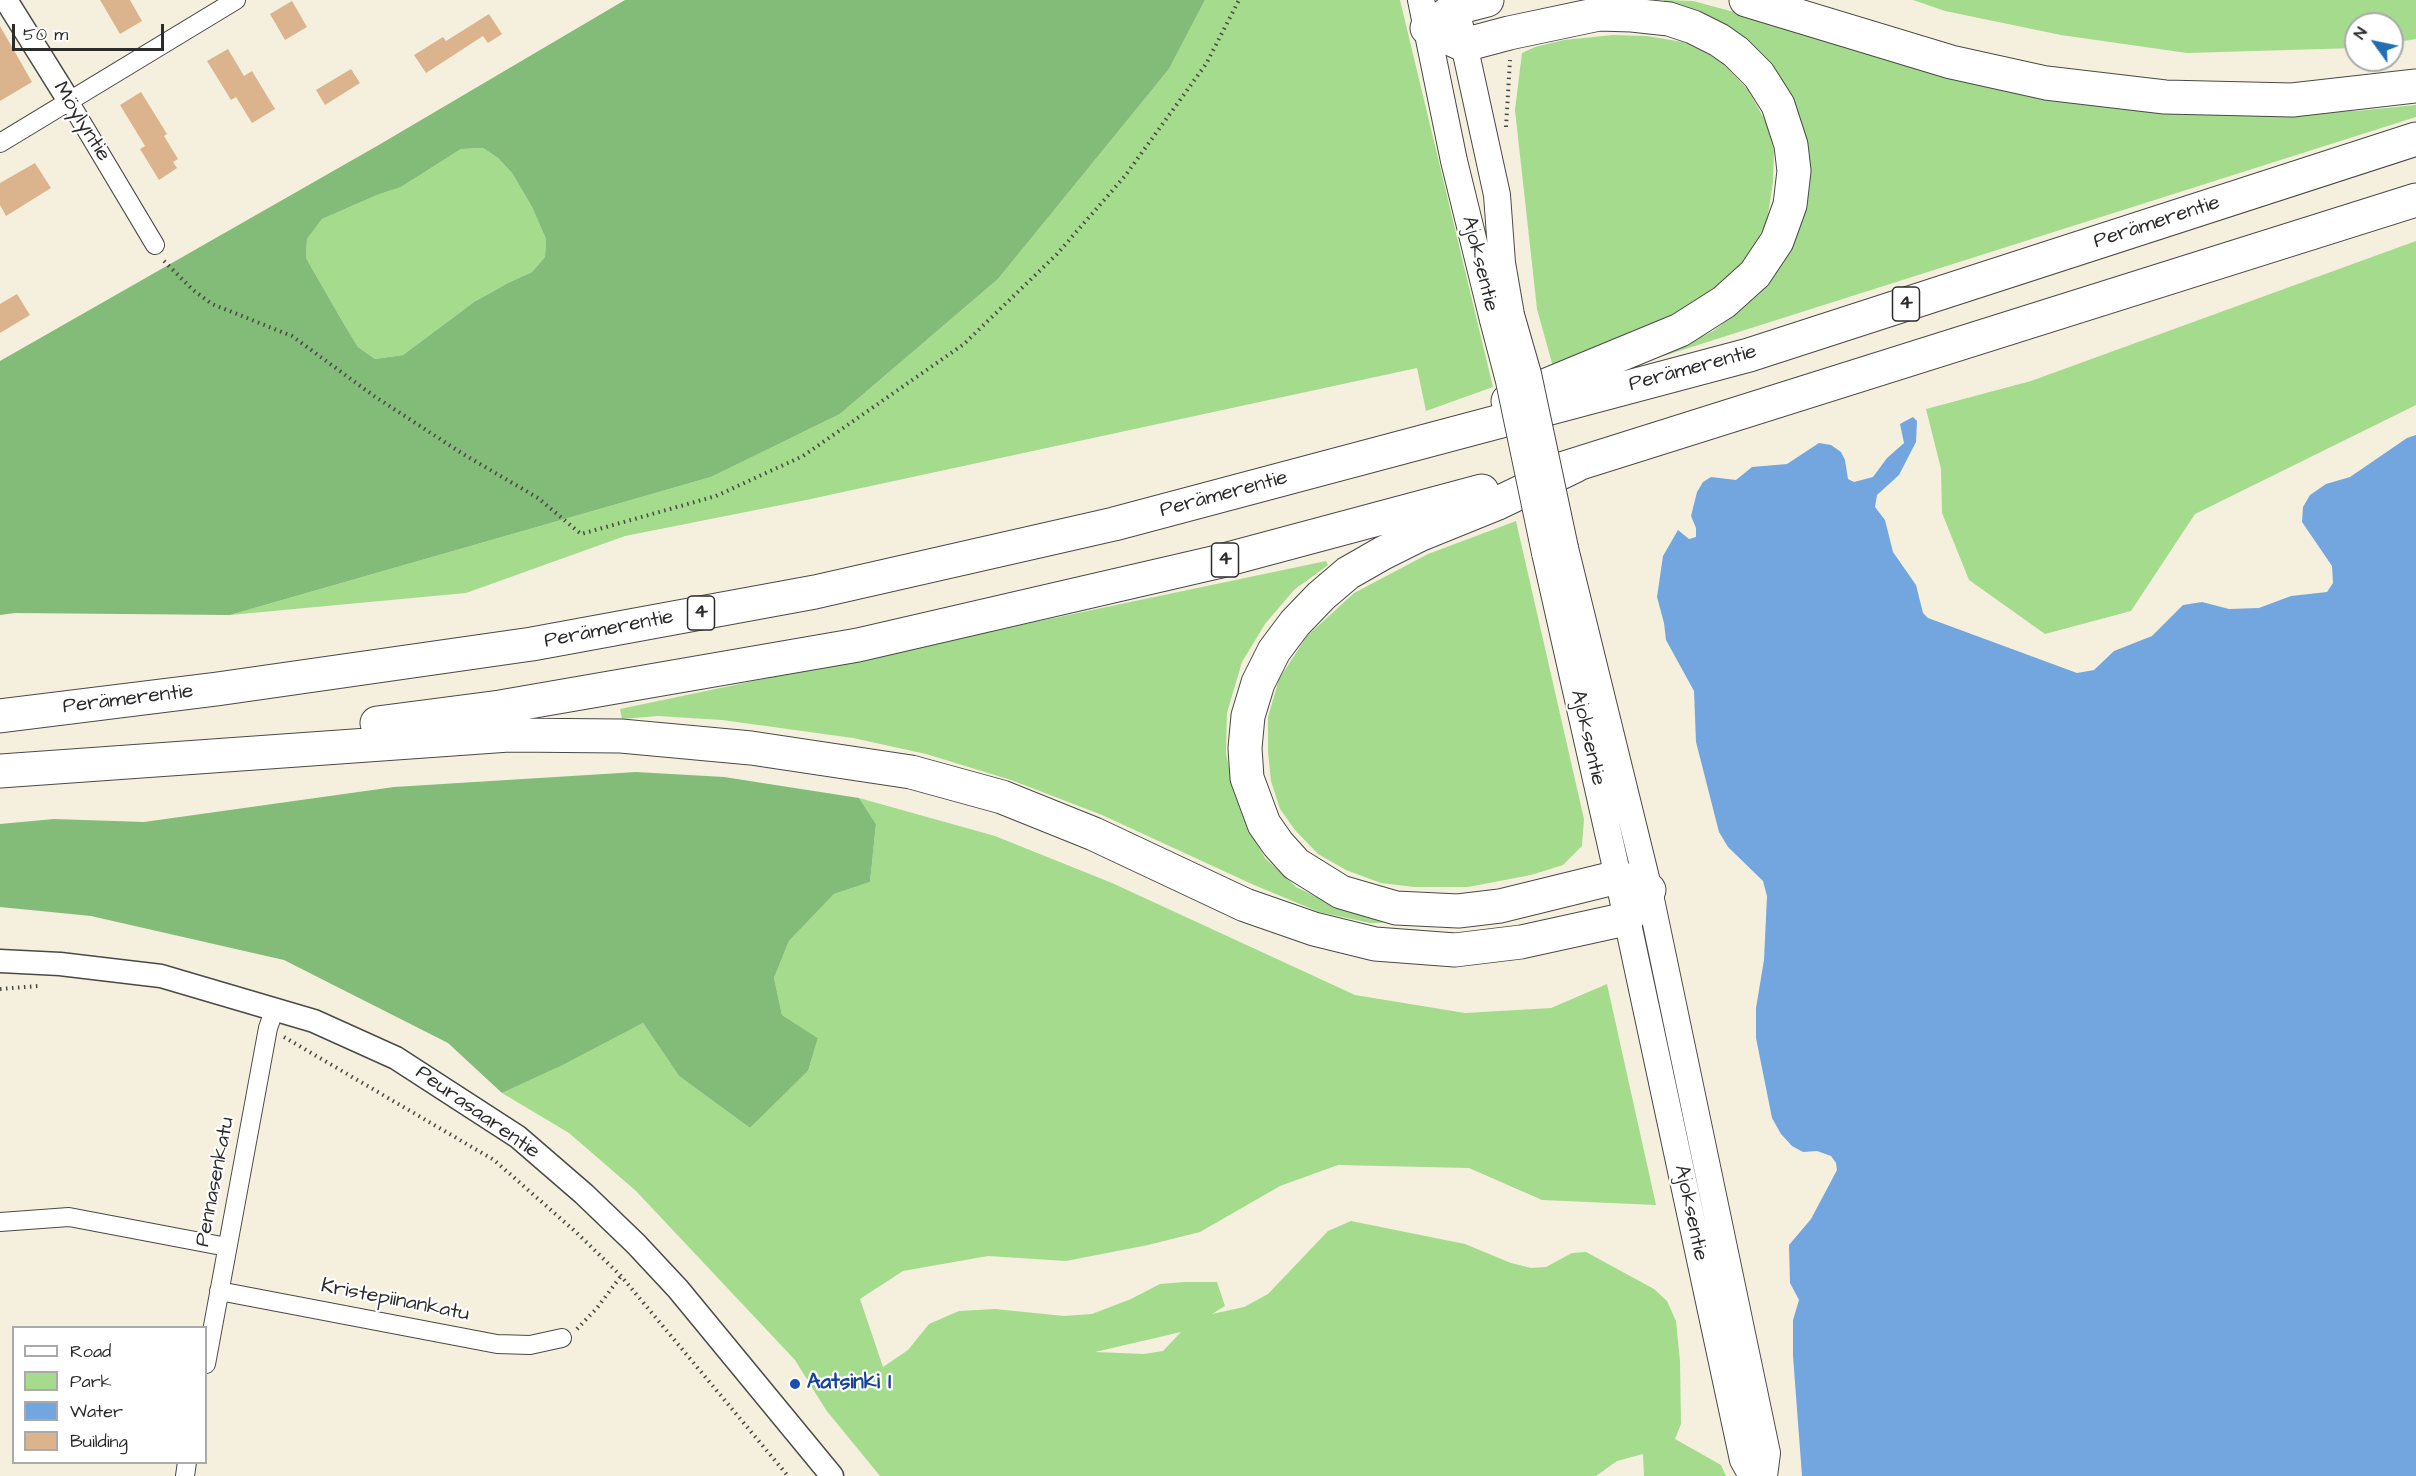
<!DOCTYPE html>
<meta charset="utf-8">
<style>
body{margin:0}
#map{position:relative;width:2416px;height:1476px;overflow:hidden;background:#f5f0de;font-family:"Architects Daughter",sans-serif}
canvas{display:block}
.legend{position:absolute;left:12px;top:1326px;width:195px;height:138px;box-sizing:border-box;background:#fff;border:2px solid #aaa;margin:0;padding:8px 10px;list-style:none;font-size:18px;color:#2b2b2b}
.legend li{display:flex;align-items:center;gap:12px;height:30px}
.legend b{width:30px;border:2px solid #aaa}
.north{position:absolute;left:2344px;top:12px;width:60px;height:60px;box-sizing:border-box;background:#fff;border:2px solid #aaa;border-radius:50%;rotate:303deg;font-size:16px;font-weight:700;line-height:24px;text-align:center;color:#2b2b2b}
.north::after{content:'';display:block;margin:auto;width:21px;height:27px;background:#1f6fb2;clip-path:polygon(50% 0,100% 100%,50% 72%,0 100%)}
.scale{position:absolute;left:12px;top:24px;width:152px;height:27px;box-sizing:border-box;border:3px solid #2b2b2b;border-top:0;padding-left:8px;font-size:18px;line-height:21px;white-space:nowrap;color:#2b2b2b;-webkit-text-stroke:4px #fff;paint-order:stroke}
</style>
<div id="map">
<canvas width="2416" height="1476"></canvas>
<ul class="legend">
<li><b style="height:8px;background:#fff"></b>Road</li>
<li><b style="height:16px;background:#a4db8d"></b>Park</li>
<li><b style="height:16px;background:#73a6df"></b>Water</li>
<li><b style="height:16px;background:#dbb48d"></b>Building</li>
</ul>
<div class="north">N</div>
<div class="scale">50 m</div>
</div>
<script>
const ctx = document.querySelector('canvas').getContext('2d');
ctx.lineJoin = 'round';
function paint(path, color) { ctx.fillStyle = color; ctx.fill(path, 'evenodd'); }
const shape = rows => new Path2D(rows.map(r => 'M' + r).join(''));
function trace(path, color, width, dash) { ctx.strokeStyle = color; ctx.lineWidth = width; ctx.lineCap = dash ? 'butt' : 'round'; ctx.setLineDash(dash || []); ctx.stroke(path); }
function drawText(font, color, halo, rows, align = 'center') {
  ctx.font = font + ' "Architects Daughter",sans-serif'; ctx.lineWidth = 4.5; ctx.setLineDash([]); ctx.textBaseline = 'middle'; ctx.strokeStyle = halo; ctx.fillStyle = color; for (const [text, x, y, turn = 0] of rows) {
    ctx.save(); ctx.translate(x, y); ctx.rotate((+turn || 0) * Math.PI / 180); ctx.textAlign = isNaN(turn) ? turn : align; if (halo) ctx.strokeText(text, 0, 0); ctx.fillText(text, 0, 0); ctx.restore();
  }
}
const green = shape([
 [1205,0,1400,0,1493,387,1426,411,1417,368,806,500,625,536,466,593,230,615,711,477,840,414,998,279,1169,69],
 [1664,0,1693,1,1809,32,2234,114,2356,111,2416,105,2416,117,1660,357,1713,331,1739,312,1760,293,1782,263,1799,121,1662,5],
 [1913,0,2416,0,2416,39,2392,43,2392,24,2356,24,2356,48,2187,53,2061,35,1945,11],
 [1613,35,1647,36,1683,42,1720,60,1748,90,1766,122,1774,151,1773,182,1767,221,1751,252,1733,276,1704,299,1659,324,1553,367,1537,309,1515,110,1522,53,1535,47,1564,40],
 [483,148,498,158,512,173,532,207,546,239,545,257,532,272,508,283,474,302,403,355,375,359,358,347,341,319,306,258,307,239,322,219,377,195,401,187,461,149],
 [2416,241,2416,405,2195,514,2131,611,2045,634,1969,580,1942,513,1941,469,1926,409,2031,381],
 [1516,521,1584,819,1582,846,1563,865,1531,875,1468,887,1414,887,1381,883,1346,870,1318,854,1295,830,1280,809,1271,781,1268,752,1268,717,1279,679,1307,636,1354,593,1428,554],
 [1326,561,1328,565,1294,590,1265,624,1242,662,1227,713,1226,753,1233,786,1248,828,1265,858,1296,887,1335,906,1384,923,1370,923,1319,912,1254,885,1102,815,1011,780,926,754,853,738,722,720,658,716,622,719,620,709],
 [859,798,995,836,1112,883,1355,995,1465,1013,1551,1008,1607,984,1656,1205,1542,1200,1469,1168,1338,1165,1280,1186,1200,1232,1148,1245,1066,1261,988,1256,903,1271,860,1299,883,1367,908,1350,929,1324,959,1311,995,1309,1064,1316,1092,1314,1131,1299,1160,1284,1184,1282,1217,1282,1225,1306,1212,1314,1244,1307,1268,1294,1328,1231,1351,1221,1465,1244,1511,1263,1531,1268,1546,1267,1572,1253,1586,1252,1654,1289,1667,1301,1676,1321,1680,1361,1681,1424,1675,1439,1721,1465,1726,1476,1644,1476,1643,1454,1617,1461,1596,1476,880,1476,826,1410,795,1360,636,1191,569,1133,502,1093,563,1065,643,1023,679,1076,750,1128,808,1071,818,1038,782,1015,774,978,789,941,834,894,870,882,876,824],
 [1181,1332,1163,1351,1144,1354,1095,1352]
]);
const forest = shape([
 [625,0,1205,0,1169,69,998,279,840,414,711,477,230,615,15,613,0,615,0,361,377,146],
 [483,148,498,158,512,173,532,207,546,239,545,257,532,272,508,283,474,302,403,355,375,359,358,347,341,319,306,258,307,239,322,219,377,195,401,187,461,149],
 [636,772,724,777,859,798,876,824,870,882,834,894,789,941,774,978,782,1015,818,1038,808,1071,750,1128,679,1076,643,1023,563,1065,502,1093,448,1043,284,960,91,916,0,907,0,824,54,819,144,822,394,787]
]);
const water = shape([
 [1913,417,1917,421,1916,442,1899,475,1877,495,1875,507,1885,520,1893,552,1916,585,1923,613,1928,618,2077,673,2094,670,2114,651,2152,636,2183,605,2202,602,2229,609,2259,608,2291,596,2327,592,2333,583,2332,566,2302,522,2303,507,2310,495,2326,484,2350,477,2407,438,2416,435,2416,1476,1802,1476,1793,1356,1793,1320,1799,1300,1790,1283,1789,1245,1811,1219,1837,1170,1836,1163,1831,1156,1817,1151,1803,1152,1792,1146,1781,1134,1772,1118,1756,1038,1756,1008,1764,960,1767,896,1763,881,1728,847,1719,832,1696,742,1694,691,1666,640,1664,623,1657,597,1663,556,1678,530,1689,539,1696,537,1696,528,1691,516,1697,492,1703,482,1711,477,1736,480,1752,467,1787,464,1819,443,1831,445,1841,452,1845,460,1848,479,1854,482,1873,477,1887,458,1904,443,1900,424]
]);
const building = shape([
 [100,0,130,0,142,21,120,34],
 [292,1,307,27,285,40,270,14],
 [489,14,502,34,488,43,483,36,426,73,414,55,443,37,446,41],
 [0,26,32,82,0,101],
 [228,49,244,76,252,71,275,109,252,123,236,97,231,100,207,61],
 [351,69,360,83,325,105,316,90],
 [141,92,167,134,164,136,178,159,173,162,177,168,159,180,140,149,145,146,120,105],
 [35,163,51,188,6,216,0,205,0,183],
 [17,294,30,315,0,333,0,304]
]);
const path = shape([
 [1506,127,1510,60],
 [164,261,193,290,212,304,292,336,374,396,463,454,538,498,581,534,716,496,803,456,964,344,1057,254,1125,176,1206,64,1239,0],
 [0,989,38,986],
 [284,1037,494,1160,577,1233,621,1276,788,1476],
 [577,1329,597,1308,621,1276]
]);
const minor = shape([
 [69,101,155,245],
 [0,143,236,0],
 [0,1222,69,1217,227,1247],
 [219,1291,497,1344,530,1345,562,1338],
 [206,1364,268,1028,275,1008],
 [185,1476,187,1462]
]);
const tertiary = shape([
 [6,0,69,101],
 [0,961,60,964,161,976,314,1021,396,1058,518,1137,584,1194,636,1244,678,1289,832,1476]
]);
const secondary = shape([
 [1421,0,1454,161,1493,320],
 [1460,26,1497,195,1502,263,1511,315],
 [1565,548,1649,890,1767,1453,1764,1476],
 [1545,553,1618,877,1743,1460,1752,1476]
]);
const motorway = shape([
 [1746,0,1951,62,2046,83,2165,97,2292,100,2416,86],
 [1427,28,1464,45,1509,33,1599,14,1632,15,1669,19,1693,27,1719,40,1736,52,1759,75,1778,105,1791,145,1794,171,1790,205,1777,241,1755,274,1724,302,1680,330,1508,401],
 [1427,28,1456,8,1487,0],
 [1555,471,2416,200],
 [0,716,217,689,532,644,815,592,1114,524,1749,355,2416,139],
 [377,723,500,707,858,645,1217,562,1482,491],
 [0,771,509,735,621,736,751,748,911,772,1002,797,1094,834,1245,905,1314,929,1375,944,1455,950,1521,942,1626,919,1649,890,1618,877,1500,906,1458,911,1396,908,1341,892,1296,864,1278,844,1264,824,1247,778,1245,748,1248,716,1258,683,1274,651,1295,623,1321,596,1348,573,1383,553,1419,535,1498,503,1575,466]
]);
const secondaryBridge = shape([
 [1511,315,1528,374,1565,548],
 [1493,320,1509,381,1545,553]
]);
const markers = [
 [795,1384,6,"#1a4fb4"]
];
const shields = [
 [1906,304,27],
 [1225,560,27],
 [701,613,27]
];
const shieldNames = [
 ["4",1906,304],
 ["4",1225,560],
 ["4",701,613]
];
const streetNames = [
 ["Möylyntie",81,122,58],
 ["Perämerentie",2157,223,-18],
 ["Ajoksentie",1479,264,76],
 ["Perämerentie",1693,369,-15],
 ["Perämerentie",1224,495,-15],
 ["Perämerentie",609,630,-11],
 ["Perämerentie",128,700,-7],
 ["Ajoksentie",1587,738,77],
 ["Peurasaarentie",477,1113,35],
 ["Pennasenkatu",216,1182,-79],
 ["Ajoksentie",1690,1213,78],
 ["Kristepiinankatu",395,1301,11]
];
const transitNames = [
 ["Aatsinki I",807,1384]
];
paint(green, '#a4db8d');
paint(forest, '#83bb78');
paint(water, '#73a6df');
paint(building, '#dbb48d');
trace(minor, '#494946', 20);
trace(tertiary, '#494946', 25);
trace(secondary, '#494946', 28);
trace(motorway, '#494946', 35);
trace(path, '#494946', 4, [1.5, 4.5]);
trace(minor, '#fff', 18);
trace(tertiary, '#fff', 22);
trace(secondary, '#fff', 26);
trace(motorway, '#fff', 33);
trace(secondaryBridge, '#494946', 28, []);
trace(secondaryBridge, '#fff', 26);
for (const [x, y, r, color] of markers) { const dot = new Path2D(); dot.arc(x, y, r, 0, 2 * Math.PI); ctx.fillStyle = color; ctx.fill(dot); trace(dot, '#fff', 2); }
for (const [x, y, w] of shields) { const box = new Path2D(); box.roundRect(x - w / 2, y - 17, w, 34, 4.5); ctx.fillStyle = '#fff'; ctx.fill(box); trace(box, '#2b2b2b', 1.5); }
drawText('bold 20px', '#2b2b2b', null, shieldNames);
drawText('21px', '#2b2b2b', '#fff', streetNames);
drawText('bold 21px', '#164399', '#fff', transitNames, 'left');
</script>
